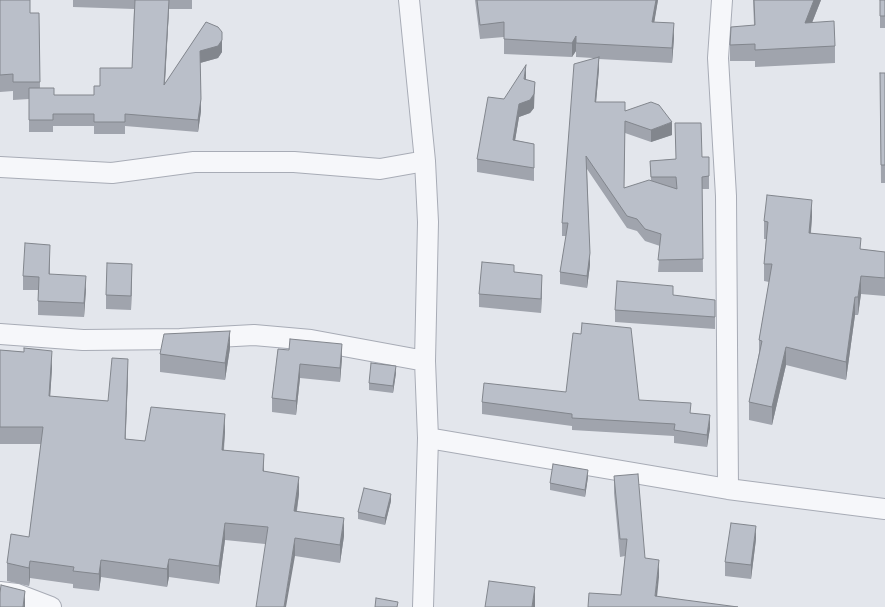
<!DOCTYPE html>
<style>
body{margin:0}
canvas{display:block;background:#e3e6ec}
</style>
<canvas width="885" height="607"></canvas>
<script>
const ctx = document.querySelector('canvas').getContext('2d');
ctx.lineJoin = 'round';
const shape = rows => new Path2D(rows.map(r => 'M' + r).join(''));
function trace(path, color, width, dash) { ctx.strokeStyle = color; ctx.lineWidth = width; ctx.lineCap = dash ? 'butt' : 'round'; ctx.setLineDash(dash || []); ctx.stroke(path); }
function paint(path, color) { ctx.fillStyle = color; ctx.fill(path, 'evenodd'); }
const street = shape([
 [409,0,425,161,428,222,425,361,428,438,423,607],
 [722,0,718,58,726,196,728,489],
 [0,167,112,173,194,162,294,162,380,169,425,161],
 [0,334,83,340,180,339,254,335,311,340,425,361],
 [428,438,728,489,885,509],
 [0,592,17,594,51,607]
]);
const wall = shape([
 [0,0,30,13,39,13,40,88,54,95,94,95,100,86,132,68,134,9,73,7,73,0,192,0,192,9,169,9,165,84,206,22,222,52,218,58,200,63,201,111,198,132,125,126,125,134,94,134,94,126,53,126,53,132,29,132,29,99,13,100,13,91,0,92],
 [475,0,658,0,654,22,674,38,672,63,599,59,599,69,596,102,625,111,672,135,651,142,625,133,624,188,651,181,650,161,702,157,709,176,709,189,702,189,703,272,658,272,660,246,645,241,637,231,627,228,587,169,590,265,587,288,560,284,560,272,566,236,562,236,562,223,593,58,576,57,576,51,572,57,504,54,504,37,480,39],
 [753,0,821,0,812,23,835,46,835,63,755,67,755,61,730,61,730,45,754,25],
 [880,0,885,0,885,28,880,28],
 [880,73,885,73,885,183,881,183],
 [525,80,534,108,530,113,519,117,515,140,534,144,534,181,477,172,477,159,504,99],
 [812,217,811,233,861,249,885,252,885,296,861,294,858,315,855,315,846,380,786,365,772,425,749,420,749,402,759,353,759,340,769,282,764,281,764,264,766,239,764,239,764,221],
 [50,258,50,274,86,289,84,317,38,315,38,290,23,290,23,276],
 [514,272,542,288,541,313,479,307,479,294],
 [132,278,131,310,106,309,106,295],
 [715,300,715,329,615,322,615,310],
 [230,348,225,380,160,372,160,354],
 [278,349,342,358,340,382,300,378,296,415,272,412,272,398],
 [0,350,24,352,52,368,50,397,108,401,128,376,125,439,145,441,225,432,224,450,264,471,299,494,297,511,344,536,340,563,295,556,265,544,225,540,219,584,169,577,167,587,101,577,99,591,73,588,73,584,30,578,29,586,7,581,7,563,29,537,41,444,0,444],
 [396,373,393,393,369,390,369,383],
 [639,400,691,413,710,428,707,447,674,443,674,436,572,430,572,426,482,414,482,402],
 [614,476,645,558,659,577,621,595,625,556,620,557,614,493],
 [588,477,585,497,550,490,550,483],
 [391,501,385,525,358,519,358,512],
 [756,539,751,579,725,576,725,562]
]);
const shadedWall = shape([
 [169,0,169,9,164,97,164,85],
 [656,0,658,0,652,36,652,22],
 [814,0,821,0,805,40,805,23],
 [674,23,674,38,672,63,672,48],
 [576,36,576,51,572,57,572,43],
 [222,40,222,52,218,58,200,63,200,51],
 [599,57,599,69,595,114,595,102],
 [526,65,526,78,524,92,524,79],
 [535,82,534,108,530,113,519,117,513,153,513,140,519,104],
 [201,99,201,111,198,132,198,120],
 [672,122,672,135,651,142,651,130],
 [812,200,812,217,809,251,809,233],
 [590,253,590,265,587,288,587,276],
 [132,264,132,278,131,310,131,296],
 [542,275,542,288,541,313,541,299],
 [86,276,86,289,84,317,84,303],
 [861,276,861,294,858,315,858,297],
 [855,297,855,315,846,380,846,362],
 [230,331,230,348,225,380,225,363],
 [342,344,342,358,340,382,340,368],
 [786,347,786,365,772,425,772,407],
 [52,351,52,368,49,414,49,396],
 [128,359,128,376,125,457,125,439],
 [300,364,300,378,296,415,296,401],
 [396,366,396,373,393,393,393,386],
 [225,414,225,432,222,467,222,450],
 [710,415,710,428,707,447,707,435],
 [264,454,264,472,263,471],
 [588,470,588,477,585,497,585,490],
 [299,477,299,494,294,528,294,511],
 [391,494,391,501,385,525,385,518],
 [344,518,344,536,340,563,340,545],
 [225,523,225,540,219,584,219,566],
 [756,526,756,539,751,579,751,565],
 [295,538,295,556,286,607,284,607],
 [169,559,169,577,167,587,167,569],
 [101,560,101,577,99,591,99,574],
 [659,560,659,577,656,607,655,596],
 [30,561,30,578,29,586,29,568],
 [535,587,535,607,532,607],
 [25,591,25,607,23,607]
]);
const building = shape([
 [0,0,30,0,30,13,39,13,40,82,13,82,13,74,0,75,0,0],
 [135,0,169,0,164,85,206,22,218,27,222,32,222,40,218,46,200,51,201,99,198,120,125,114,125,122,94,122,94,114,53,114,53,120,29,120,29,88,54,88,54,95,94,95,94,86,100,86,100,68,132,68,135,0],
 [477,0,656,0,652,22,674,23,672,48,576,43,576,36,572,43,504,39,504,22,480,25,477,0],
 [754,0,814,0,805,23,834,21,835,46,755,50,755,44,730,45,731,27,755,25,754,0],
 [880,0,885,0,885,16,880,16,880,0],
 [599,57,595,102,625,102,625,111,651,102,659,105,672,122,651,130,625,121,624,188,649,180,677,189,676,177,651,177,650,161,676,159,675,123,701,123,702,157,709,157,709,176,702,177,703,259,658,260,661,234,645,229,637,219,627,216,586,156,590,253,587,276,560,272,568,223,562,223,574,64,599,57],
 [526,65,524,79,535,82,534,94,530,100,519,104,513,140,534,144,534,168,477,159,488,97,504,99,526,65],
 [880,73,885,73,885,165,881,165,880,73],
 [767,195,812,200,809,233,861,238,860,249,885,252,885,278,861,276,858,297,855,297,846,362,786,347,772,407,749,402,762,341,759,340,772,264,764,264,768,222,764,221,767,195],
 [25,243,50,245,49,274,86,276,84,303,38,301,39,277,23,276,25,243],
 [482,262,514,265,514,272,542,275,541,299,479,294,482,262],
 [107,263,132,264,131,296,106,295,107,263],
 [617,281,673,286,673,295,715,300,715,317,615,310,617,281],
 [582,323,631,328,639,400,691,403,690,413,710,415,707,435,674,430,675,424,572,418,572,414,482,402,484,383,566,392,573,333,581,334,582,323],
 [230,331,225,363,160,354,164,334,230,331],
 [290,339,342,344,340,368,300,364,296,401,272,398,278,349,289,350,290,339],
 [24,348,52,351,49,396,108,401,112,358,128,359,125,439,145,441,151,407,225,414,222,450,264,454,263,471,299,477,294,511,344,518,340,545,295,538,284,607,256,607,268,527,225,523,219,566,169,559,167,569,101,560,99,574,73,571,74,567,30,561,29,568,7,563,11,534,29,537,43,427,0,427,0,350,24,352,24,348],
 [371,363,396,366,393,386,369,383,371,363],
 [553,464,588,470,585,490,550,483,553,464],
 [638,474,645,558,659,560,655,596,738,607,588,607,589,593,621,595,627,539,620,539,614,476,638,474],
 [364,488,391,494,385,518,358,512,364,488],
 [731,523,756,526,751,565,725,562,731,523],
 [489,581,535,587,532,607,485,607,489,581],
 [1,585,25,591,23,607,0,607,0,593,1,585],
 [376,598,398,602,397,607,375,607,376,598]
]);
trace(street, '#a8acb6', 22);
trace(street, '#f6f7fa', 20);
paint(wall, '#a0a4ad');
paint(shadedWall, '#82868d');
paint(building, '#babfc9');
trace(building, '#82868d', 1);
</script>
